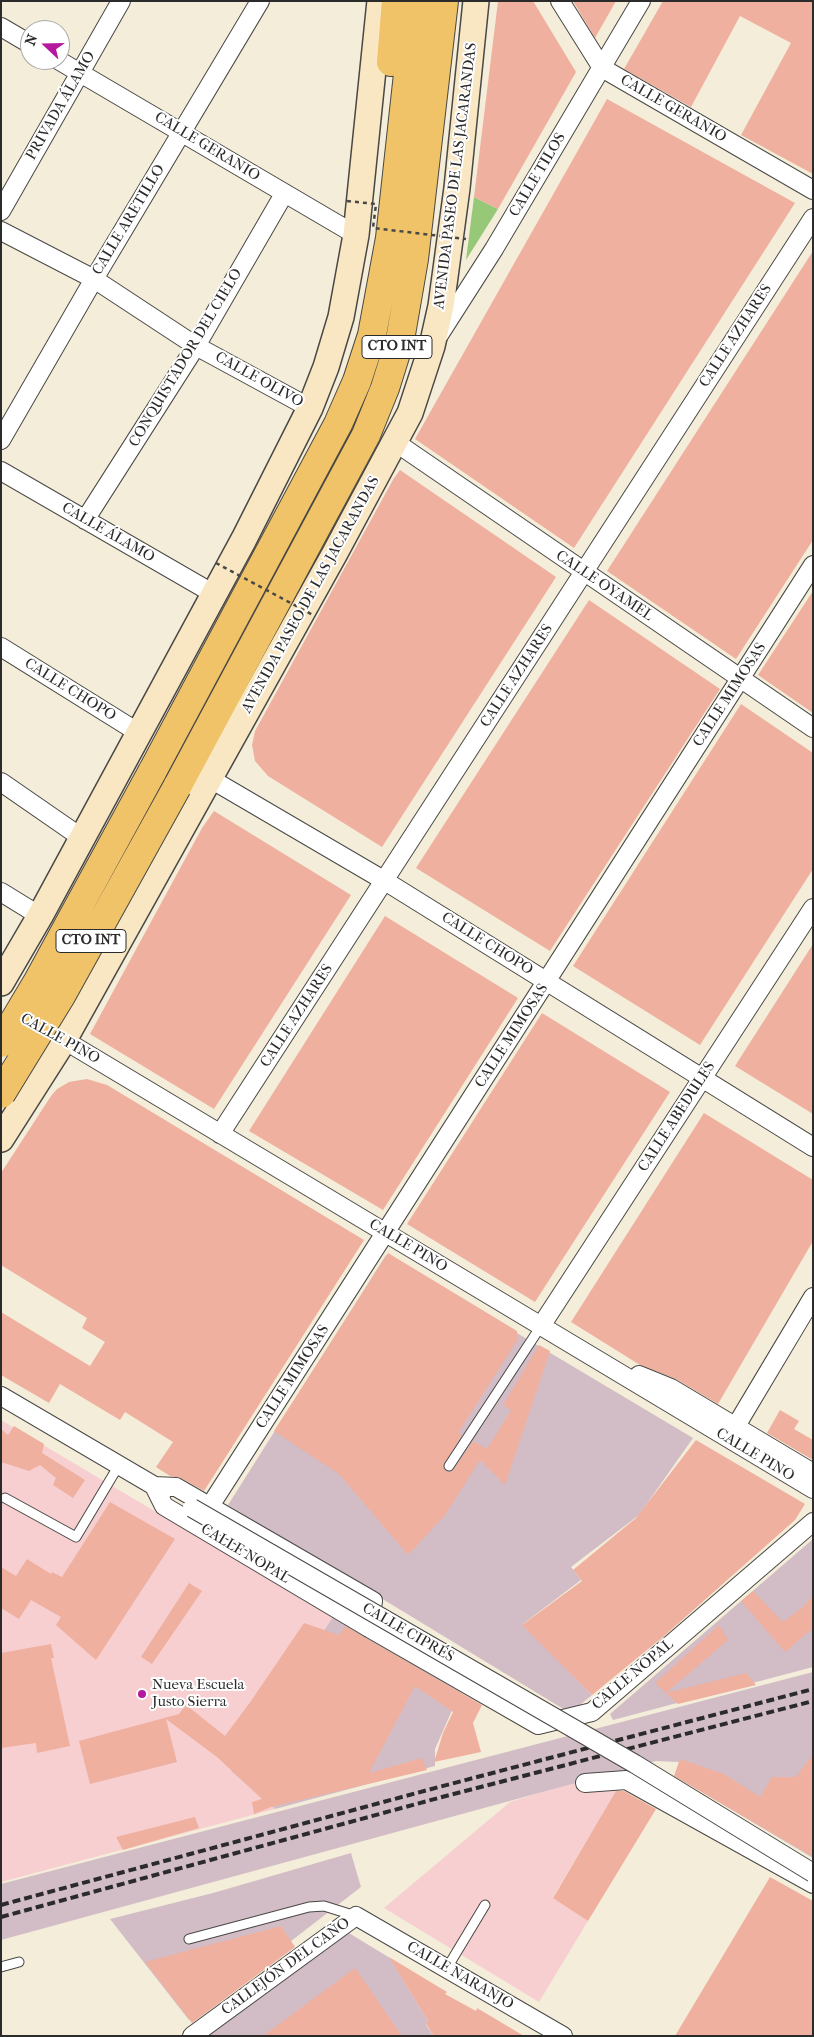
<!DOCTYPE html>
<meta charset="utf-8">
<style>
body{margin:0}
#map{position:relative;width:814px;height:2037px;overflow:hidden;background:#f4edd9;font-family:"IM FELL French Canon",serif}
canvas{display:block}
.frame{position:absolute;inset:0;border:2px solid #2b2b2b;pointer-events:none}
.north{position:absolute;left:20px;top:20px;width:50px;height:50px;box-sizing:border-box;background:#fff;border:1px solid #aaa;border-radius:50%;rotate:291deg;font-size:14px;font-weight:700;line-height:20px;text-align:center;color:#2b2b2b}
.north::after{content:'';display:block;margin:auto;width:18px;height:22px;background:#b5179e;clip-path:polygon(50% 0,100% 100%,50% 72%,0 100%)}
</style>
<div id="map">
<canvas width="814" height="2037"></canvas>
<div class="frame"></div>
<div class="north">N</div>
</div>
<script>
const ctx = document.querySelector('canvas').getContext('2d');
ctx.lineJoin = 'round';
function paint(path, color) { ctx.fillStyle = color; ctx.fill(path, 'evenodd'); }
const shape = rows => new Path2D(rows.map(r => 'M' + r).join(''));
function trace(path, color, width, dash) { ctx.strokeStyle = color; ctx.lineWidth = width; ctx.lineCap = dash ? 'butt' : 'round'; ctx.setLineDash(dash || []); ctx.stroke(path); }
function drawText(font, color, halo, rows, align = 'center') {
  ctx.font = font + ' "IM FELL French Canon",serif'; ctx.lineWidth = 4; ctx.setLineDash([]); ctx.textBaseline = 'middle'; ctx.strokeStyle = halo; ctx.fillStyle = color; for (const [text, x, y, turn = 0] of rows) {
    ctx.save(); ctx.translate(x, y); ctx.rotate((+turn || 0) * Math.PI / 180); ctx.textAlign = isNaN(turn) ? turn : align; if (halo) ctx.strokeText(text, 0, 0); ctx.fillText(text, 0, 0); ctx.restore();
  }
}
const built = shape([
 [1,1420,333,1617,231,1771,275,1809,1,1882],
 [598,1775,619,1787,553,1897,588,1921,539,2002,384,1908,510,1802]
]);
const industrial = shape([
 [386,1255,693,1438,639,1515,571,1567,581,1580,523,1624,592,1695,570,1713,228,1505],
 [813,1539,813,1667,613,1720,610,1714],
 [333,1617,460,1692,435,1749,435,1766,275,1809,231,1771],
 [813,1672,813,1858,675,1776,679,1762,656,1761,1,1940,1,1884],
 [351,1853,361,1887,189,2020,110,1919,213,1893],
 [339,1927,390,1958,428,2021,426,2025,434,2036,194,2036]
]);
const green = shape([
 [474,197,498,209,466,260]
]);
const building = shape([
 [498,1,533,1,576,72,498,209,474,197],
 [573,1,616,1,595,38],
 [663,1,813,1,813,174,741,135,791,43,740,16,691,107,624,69],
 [607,99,795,203,574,548,415,439],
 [813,251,813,540,736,659,607,571],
 [400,470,556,577,382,847,268,776,255,761,252,745,255,731,394,478],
 [813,591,813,713,758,675],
 [589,600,720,689,550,951,416,868],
 [741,704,813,753,813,869,700,1045,573,966],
 [214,811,351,895,214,1109,90,1034,202,828],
 [385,916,518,998,383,1210,249,1131],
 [813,944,813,1114,735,1066],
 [542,1013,670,1092,535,1302,407,1224],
 [87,1079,107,1085,364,1240,204,1491,181,1478,170,1476,156,1467,173,1442,125,1412,120,1420,60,1384,49,1403,1,1375,1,1312,90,1366,105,1342,82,1328,87,1318,1,1265,1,1173,51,1096,57,1089,69,1082],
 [704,1113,813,1180,813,1241,718,1404,676,1379,640,1365,571,1322],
 [388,1253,517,1331,518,1339,458,1433,462,1435,443,1465,446,1471,451,1472,454,1469,473,1441,487,1449,511,1410,503,1405,539,1345,550,1351,505,1485,480,1460,445,1515,408,1555,339,1474,274,1431],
 [780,1410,799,1421,794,1429,813,1440,813,1460,767,1433],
 [14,1426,44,1444,42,1453,85,1480,73,1498,53,1485,56,1478,40,1465,29,1471,1,1462,1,1429,8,1435],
 [696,1440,805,1504,795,1520,664,1636,592,1695,522,1625,582,1581,573,1570,636,1518],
 [110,1502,175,1539,96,1660,56,1625,61,1617,31,1600,19,1619,1,1608,1,1567,16,1576,27,1559,51,1574,52,1572,62,1577],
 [189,1583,202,1591,152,1664,141,1657],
 [753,1591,783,1622,803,1607,813,1595,813,1628,785,1652,741,1601],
 [304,1623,339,1635,345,1626,482,1705,473,1723,481,1752,434,1762,443,1733,453,1712,415,1686,369,1773,422,1758,427,1770,271,1807,254,1814,252,1802,262,1799,217,1757,166,1719,177,1762,90,1784,79,1741,179,1714,186,1705,225,1736,251,1701],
 [719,1625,728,1640,666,1693,655,1683],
 [51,1644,54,1658,51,1658,70,1746,37,1753,36,1743,1,1748,1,1653],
 [746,1673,756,1685,678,1704,666,1693],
 [813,1754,813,1857,674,1776,680,1759,724,1774,760,1797,772,1777,796,1777],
 [616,1791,624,1791,656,1809,588,1921,553,1898],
 [195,1817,199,1828,123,1850,116,1837],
 [770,1877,813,1901,813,2036,675,2036],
 [281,1926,295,1947,192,2023,145,1962],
 [389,1957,447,1992,445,1994,476,2011,477,2008,524,2036,434,2036,426,2024,428,2021],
 [355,1968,402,2036,263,2036]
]);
const lane = shape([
 [449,1466,541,1326],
 [5,1498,76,1537,119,1465],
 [189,1939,309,1907,324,1906,356,1916],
 [1,1967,19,1962],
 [447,1968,485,1905]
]);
const street = shape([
 [560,1,602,68,813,190],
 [1,27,30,44],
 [58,60,356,235],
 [1,211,121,1],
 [1,231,94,279,196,346,310,408],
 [439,335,494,249,641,1],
 [1,440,94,279,260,1],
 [395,442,813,728],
 [1,471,214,594],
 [85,520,196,346,284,194],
 [1,647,139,733],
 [209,778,385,881,813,1147],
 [1,782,82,838],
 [1,892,40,916],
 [64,1040,813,1489],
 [220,1134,813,218],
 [541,1326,813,908],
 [639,1375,671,1388,813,1473],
 [1,1396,163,1491],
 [736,1426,813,1297],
 [210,1506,813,565],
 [369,1628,373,1601,176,1487,154,1486,164,1506,369,1628,538,1725,592,1712,813,1522],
 [585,1783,626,1780,813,1884],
 [192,2036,356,1916,563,2036]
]);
const secondary = shape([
 [1,983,40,916,244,539,310,408,326,367,341,317,356,235,380,1],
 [1,1139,64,1040,335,553,410,413,432,346,441,306,457,188,476,1]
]);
const highway = shape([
 [391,62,396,1],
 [152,772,338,424,357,381,372,335,390,238,416,1],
 [177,787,366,435,385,388,400,340,414,259,444,1]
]);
const rail = shape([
 [1,1905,439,1787,813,1689],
 [1,1917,442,1797,813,1701]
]);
const pathBridge = shape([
 [347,201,376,204,373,228,466,239],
 [216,563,313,615]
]);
const streetBridge = shape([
 [192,1508,635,1764,813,1873]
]);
const highwayBridge = shape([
 [1,1043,38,981,152,772],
 [1,1094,61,996,177,787]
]);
const markers = [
 [142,1694,5,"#b5179e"]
];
const shields = [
 [397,347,70],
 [91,941,70]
];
const shieldNames = [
 ["CTO INT",397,347],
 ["CTO INT",91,941]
];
const streetNames = [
 ["PRIVADA ÁLAMO",61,106,-60],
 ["CALLE GERANIO",673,109,30],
 ["CALLE GERANIO",207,147,31],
 ["CALLE TILOS",538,175,-59],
 ["AVENIDA PASEO DE LAS JACARANDAS",456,176,-83],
 ["CALLE ARETILLO",129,220,-59],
 ["CALLE AZHARES",736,336,-57],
 ["CONQUISTADOR DEL CIELO",186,358,-59],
 ["CALLE OLIVO",259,380,29],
 ["CALLE ÁLAMO",108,533,30],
 ["CALLE OYAMEL",604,586,34],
 ["AVENIDA PASEO DE LAS JACARANDAS",311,595,-61],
 ["CALLE AZHARES",517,676,-57],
 ["CALLE CHOPO",70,690,32],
 ["CALLE MIMOSAS",730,695,-57],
 ["CALLE CHOPO",487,944,32],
 ["CALLE AZHARES",297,1016,-57],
 ["CALLE MIMOSAS",512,1036,-57],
 ["CALLE PINO",60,1039,29],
 ["CALLE ABEDULES",677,1117,-57],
 ["CALLE PINO",408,1246,31],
 ["CALLE MIMOSAS",293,1377,-57],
 ["CALLE PINO",755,1455,31],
 ["CALLE NOPAL",245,1554,31],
 ["CALLE CIPRÉS",408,1633,30],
 ["CALLE NOPAL",633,1675,-40],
 ["CALLEJÓN DEL CAÑO",286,1967,-36],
 ["CALLE NARANJO",460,1976,30]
];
const poiNames = [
 ["Nueva Escuela",152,1685],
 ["Justo Sierra",152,1702]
];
paint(built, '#f7cfd1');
paint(industrial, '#d2bdc6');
paint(green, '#97c878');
paint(building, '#efb09f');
trace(lane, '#494845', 11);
trace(street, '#494845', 20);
trace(secondary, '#494845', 28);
trace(highway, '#494845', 30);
trace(lane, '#fff', 9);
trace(street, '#fff', 18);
trace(secondary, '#f9e7c3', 25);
trace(highway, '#f0c369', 28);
trace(rail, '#2b2b2b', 4, [8, 4]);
trace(streetBridge, '#494845', 20, []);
trace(highwayBridge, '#494845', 30, []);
trace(pathBridge, '#494845', 2.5, [4, 4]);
trace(streetBridge, '#fff', 18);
trace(highwayBridge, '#f0c369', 28);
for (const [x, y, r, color] of markers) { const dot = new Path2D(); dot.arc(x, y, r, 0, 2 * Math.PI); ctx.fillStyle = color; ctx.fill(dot); trace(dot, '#fff', 2); }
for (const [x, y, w] of shields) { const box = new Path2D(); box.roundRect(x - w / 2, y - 11.5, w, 23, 4); ctx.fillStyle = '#fff'; ctx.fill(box); trace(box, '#2b2b2b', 1); }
drawText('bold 14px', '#2b2b2b', null, shieldNames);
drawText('15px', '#2b2b2b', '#fff', streetNames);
drawText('15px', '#2b2b2b', '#fff', poiNames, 'left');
</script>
